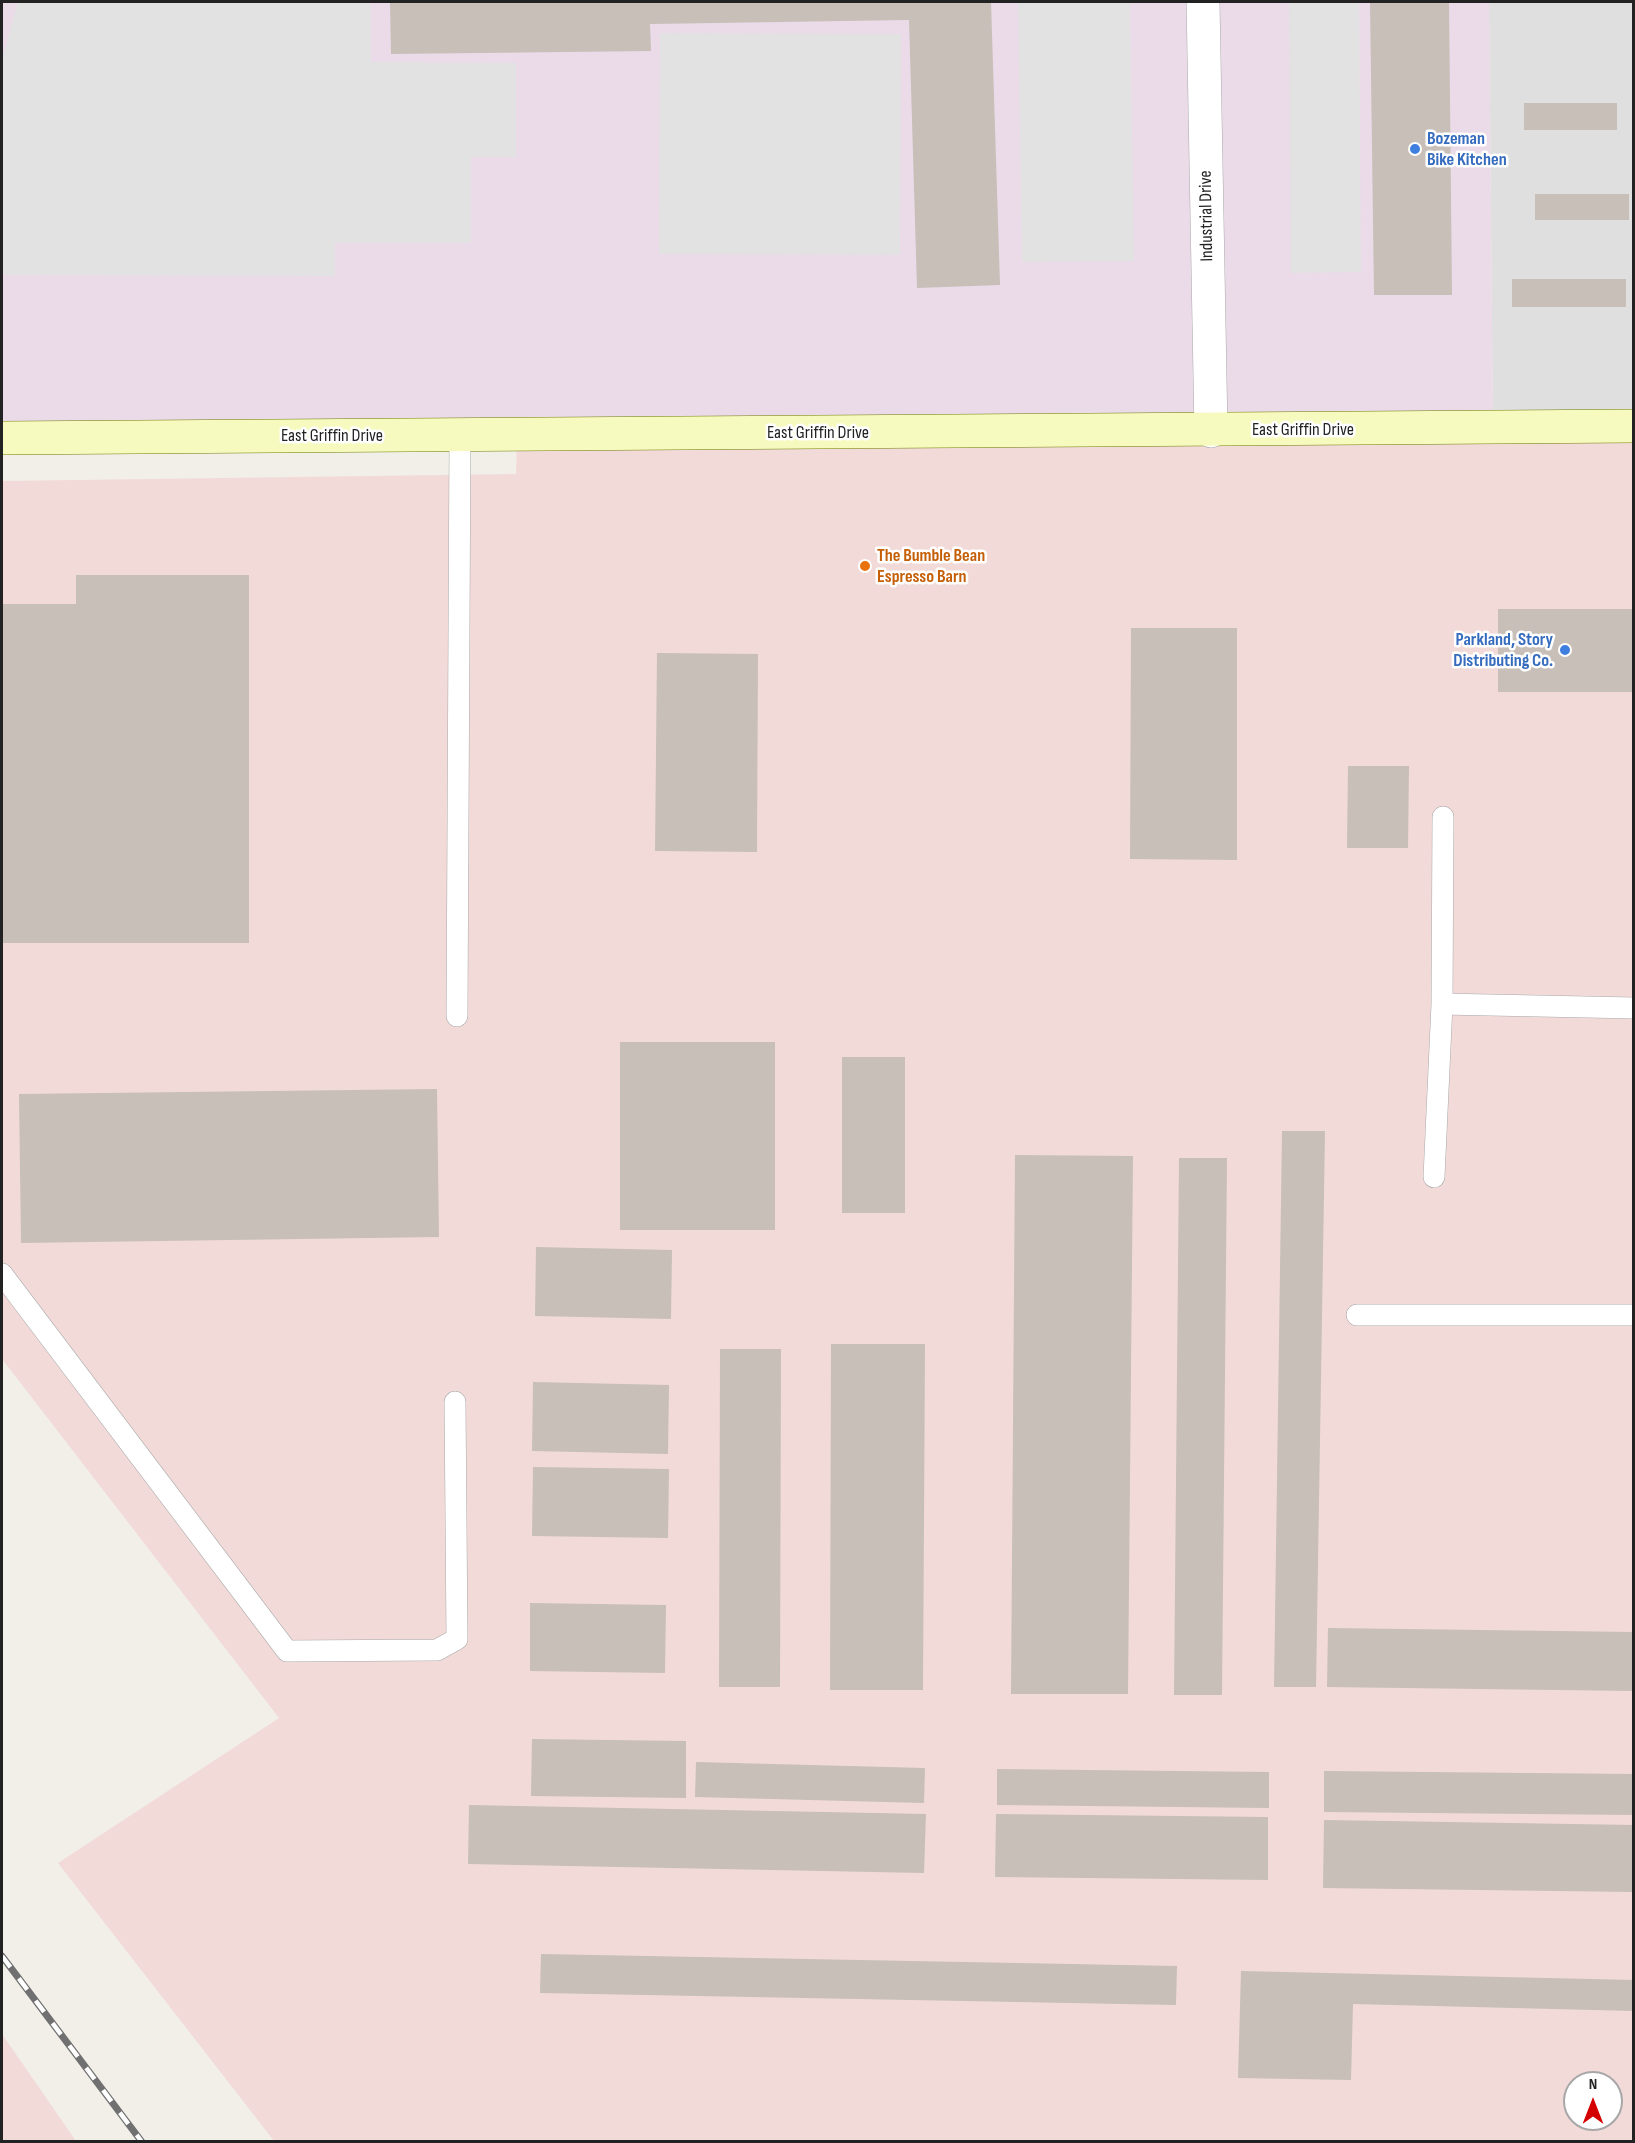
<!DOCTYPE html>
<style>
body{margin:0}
#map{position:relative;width:1635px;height:2143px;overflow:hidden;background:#f2efe9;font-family:"Sofia Sans Condensed",sans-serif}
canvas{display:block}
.frame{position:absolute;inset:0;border:3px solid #222;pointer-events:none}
.north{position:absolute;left:1563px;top:2071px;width:60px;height:60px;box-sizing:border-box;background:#fff;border:2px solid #a7a7a7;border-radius:50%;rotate:0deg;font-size:16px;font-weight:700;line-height:24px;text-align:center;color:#222}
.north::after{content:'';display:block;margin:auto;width:21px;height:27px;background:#d40000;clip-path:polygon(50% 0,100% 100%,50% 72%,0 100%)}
</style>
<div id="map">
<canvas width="1635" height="2143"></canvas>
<div class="frame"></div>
<div class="north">N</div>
</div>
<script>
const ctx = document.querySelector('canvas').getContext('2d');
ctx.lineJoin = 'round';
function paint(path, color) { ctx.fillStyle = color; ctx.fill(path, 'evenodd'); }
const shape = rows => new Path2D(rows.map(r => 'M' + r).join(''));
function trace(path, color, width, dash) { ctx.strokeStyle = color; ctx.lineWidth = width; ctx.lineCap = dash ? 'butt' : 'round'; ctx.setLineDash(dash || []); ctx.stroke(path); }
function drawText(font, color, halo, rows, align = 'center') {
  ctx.font = font + ' "Sofia Sans Condensed",sans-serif'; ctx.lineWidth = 5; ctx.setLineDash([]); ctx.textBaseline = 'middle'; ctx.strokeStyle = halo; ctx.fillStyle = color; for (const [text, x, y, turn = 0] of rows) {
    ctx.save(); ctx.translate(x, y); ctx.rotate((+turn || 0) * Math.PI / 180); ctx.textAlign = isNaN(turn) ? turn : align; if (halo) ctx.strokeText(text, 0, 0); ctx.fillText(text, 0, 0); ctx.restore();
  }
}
const residential = shape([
 [1489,2,1633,2,1633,427,1493,428]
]);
const commercial = shape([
 [1633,428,1633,2141,274,2141,58,1863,279,1718,2,1359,2,481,516,474,517,435],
 [1575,2083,1611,2083,1611,2119,1575,2119],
 [2,2034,76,2141,2,2141]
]);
const industrial = shape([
 [2,2,1489,2,1493,428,2,438]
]);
const parking = shape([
 [18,2,371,2,371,62,516,63,516,157,471,157,471,243,335,243,335,276,2,275,2,60],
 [1018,2,1130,2,1134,261,1022,262],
 [1289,2,1359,2,1361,272,1291,273],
 [660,33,901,34,900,255,659,254]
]);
const building = shape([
 [390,2,991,2,1000,285,917,288,909,20,650,24,651,51,391,54],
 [1370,2,1449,2,1452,295,1374,295],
 [1524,103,1617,103,1617,130,1524,130],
 [1535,194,1629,194,1629,220,1535,220],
 [1512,279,1626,279,1626,307,1512,307],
 [76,575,249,575,249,943,2,943,2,604,76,604],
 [1498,609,1632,609,1632,692,1498,692],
 [1131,628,1237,628,1237,860,1130,859],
 [657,653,758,654,757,852,655,851],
 [1348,766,1409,766,1408,848,1347,848],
 [620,1042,775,1042,775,1230,620,1230],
 [842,1057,905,1057,905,1213,842,1213],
 [437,1089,439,1237,21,1243,19,1094],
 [1282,1131,1325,1131,1316,1687,1274,1687],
 [1015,1155,1133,1156,1128,1694,1011,1694],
 [1179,1158,1227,1158,1222,1695,1174,1695],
 [536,1247,672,1250,671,1319,535,1316],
 [831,1344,925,1344,923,1690,830,1690],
 [720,1349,781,1349,780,1687,719,1687],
 [533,1382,669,1385,668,1454,532,1451],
 [533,1467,669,1469,668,1538,532,1536],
 [530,1603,666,1605,665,1673,530,1671],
 [1328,1628,1634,1632,1634,1691,1327,1687],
 [532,1739,686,1741,686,1798,531,1796],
 [696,1762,925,1768,924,1803,695,1797],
 [997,1769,1269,1772,1269,1808,997,1805],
 [1324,1771,1634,1774,1634,1815,1324,1812],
 [469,1805,926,1814,924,1873,468,1864],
 [996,1814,1268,1817,1268,1880,995,1877],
 [1324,1820,1634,1825,1634,1892,1323,1888],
 [541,1954,1177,1966,1176,2005,540,1993],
 [1241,1971,1634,1980,1634,2011,1353,2004,1351,2080,1238,2078]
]);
const service = shape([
 [1442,1004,1443,817],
 [457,1016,460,435],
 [1434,1177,1442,1004,1634,1008],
 [2,1274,287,1651,437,1650,457,1639,455,1402],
 [1357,1315,1634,1315]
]);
const minor = shape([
 [1203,2,1211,431]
]);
const secondary = shape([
 [2,438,1634,426]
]);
const rail = shape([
 [2,1956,142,2142]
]);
const markers = [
 [1415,149,6,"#3f7fe0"],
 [865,566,6,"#e8710a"],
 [1565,650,6,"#3f7fe0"]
];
const shopNames = [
 ["Bozeman",1427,139],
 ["Bike Kitchen",1427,160],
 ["Parkland, Story",1553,640,"right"],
 ["Distributing Co.",1553,661,"right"]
];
const streetNames = [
 ["Industrial Drive",1207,216,-91],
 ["East Griffin Drive",1303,430],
 ["East Griffin Drive",818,433],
 ["East Griffin Drive",332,436]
];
const foodNames = [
 ["The Bumble Bean",877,556],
 ["Espresso Barn",877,577]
];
paint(residential, '#e0dfdf');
paint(commercial, '#f2dad9');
paint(industrial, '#ebdbe8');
paint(parking, '#e2e2e2');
paint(building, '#c7bfb8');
trace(service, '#a9a9a9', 22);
trace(minor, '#a9a9a9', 34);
trace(secondary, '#707d05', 34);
trace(service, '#fff', 21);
trace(minor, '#fff', 33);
trace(secondary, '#f7fabf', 33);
trace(rail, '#707070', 7);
trace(rail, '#fff', 4.5, [14]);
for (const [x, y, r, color] of markers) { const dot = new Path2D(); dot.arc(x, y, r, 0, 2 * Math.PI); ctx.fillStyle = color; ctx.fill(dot); trace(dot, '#fff', 2); }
drawText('bold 18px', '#366cbe', '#fff', shopNames, 'left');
drawText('18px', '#222', '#fff', streetNames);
drawText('bold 18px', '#c56008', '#fff', foodNames, 'left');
</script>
